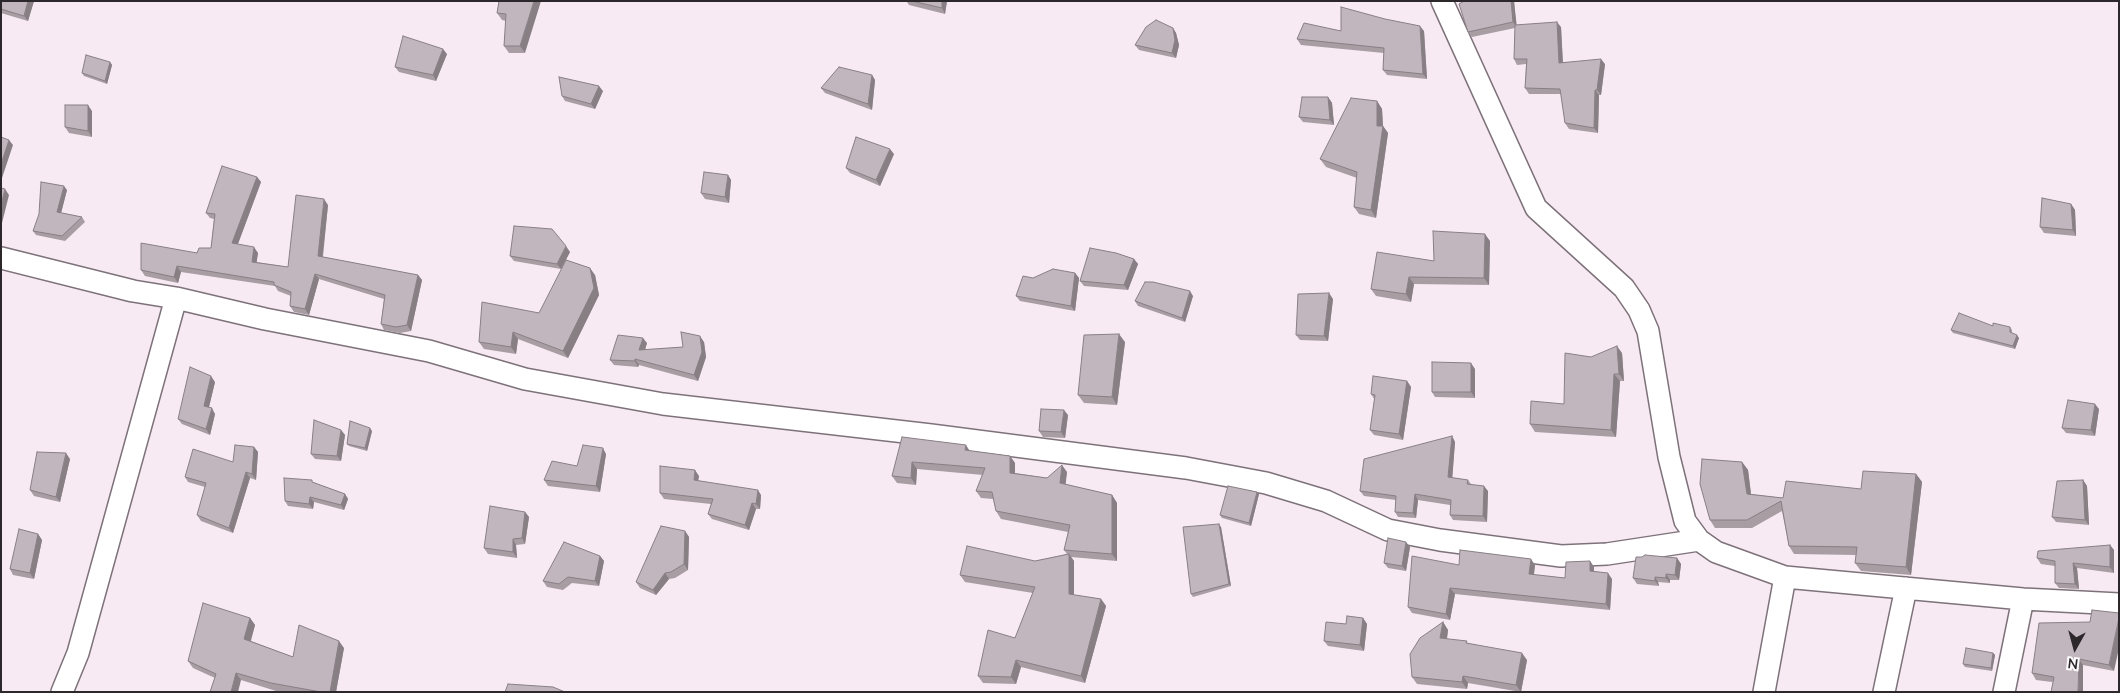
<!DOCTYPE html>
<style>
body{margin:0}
#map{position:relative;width:2120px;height:693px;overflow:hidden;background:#f8eaf3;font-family:"Nunito Sans",sans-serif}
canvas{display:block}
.frame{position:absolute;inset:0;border:2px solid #2b272a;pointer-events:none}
.north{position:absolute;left:2050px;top:623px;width:50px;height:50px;-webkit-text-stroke:4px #fefbfd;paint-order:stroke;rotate:187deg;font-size:14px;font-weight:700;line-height:20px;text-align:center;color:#2b272a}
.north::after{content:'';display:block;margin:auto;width:18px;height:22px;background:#2b272a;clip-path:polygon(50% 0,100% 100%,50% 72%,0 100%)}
</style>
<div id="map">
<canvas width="2120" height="693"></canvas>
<div class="frame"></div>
<div class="north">N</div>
</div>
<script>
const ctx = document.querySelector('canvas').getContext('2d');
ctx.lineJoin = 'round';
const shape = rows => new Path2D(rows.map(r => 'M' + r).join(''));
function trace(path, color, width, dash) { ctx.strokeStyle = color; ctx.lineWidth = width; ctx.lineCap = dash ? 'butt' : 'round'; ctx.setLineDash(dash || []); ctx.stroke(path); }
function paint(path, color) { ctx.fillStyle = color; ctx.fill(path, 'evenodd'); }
const minor = shape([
 [1442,1,1536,208,1624,288,1639,310,1648,331,1669,457,1685,521,1699,540,1716,552,1785,577,2023,599,2119,604],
 [1,258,133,291,176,298,265,319,429,351,525,379,663,404,931,435,1186,468,1266,483,1326,501,1388,530,1440,540,1561,556,1607,554,1699,540],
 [62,692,78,653,176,298],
 [1764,692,1785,577],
 [1884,692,1906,588],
 [2004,692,2023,599]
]);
const wall = shape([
 [1,1,34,1,28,21,1,13],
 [499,1,525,53,509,53,504,46,506,21,502,20,497,13],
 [902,1,947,1,945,14,909,5,907,2],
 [1464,1,1514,1,1516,25,1561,27,1563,62,1605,64,1601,95,1599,95,1598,133,1569,129,1565,123,1561,94,1529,94,1525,88,1526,64,1517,65,1514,59,1515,28,1472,37,1468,32],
 [1173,28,1176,33,1179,45,1176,58,1139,50,1135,45],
 [1341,31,1424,31,1427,79,1387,75,1383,70,1384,53,1301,45,1297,39],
 [447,54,436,81,399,72,395,67],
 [110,62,112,65,107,84,84,76,82,73],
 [872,75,875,80,872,110,825,93,821,88],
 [603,91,595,109,565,101,562,96],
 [1328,97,1332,103,1334,125,1303,122,1299,117],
 [1377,101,1382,109,1383,126,1388,133,1376,218,1359,214,1354,207,1357,178,1326,167,1320,159],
 [92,111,92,137,69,133,65,127],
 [894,154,880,186,850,173,846,168],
 [728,175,731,180,729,203,705,199,701,193],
 [257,177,261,182,238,244,258,253,256,262,288,267,328,205,323,257,418,275,422,280,411,331,400,333,384,330,381,324,384,299,319,279,309,315,294,312,290,306,291,296,278,291,275,286,181,272,178,283,145,276,141,270,211,248,214,219,210,218,206,213],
 [67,190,61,213,82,217,85,222,65,241,36,235,33,231],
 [2071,204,2075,210,2076,236,2044,233,2040,227],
 [1490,241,1489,285,1414,284,1411,302,1376,296,1371,289,1434,261],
 [570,252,561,269,514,261,510,256],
 [1134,259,1138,264,1128,290,1084,286,1080,281],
 [1075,273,1079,278,1075,311,1020,301,1016,296,1033,278],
 [595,275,599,295,568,358,518,339,516,354,484,349,479,342,539,313],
 [1193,296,1185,322,1138,306,1135,301],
 [1333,299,1328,341,1300,340,1296,335],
 [1993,326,2010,327,2012,330,2012,333,2019,338,2015,349,1953,333,1951,330],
 [704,342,706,357,698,381,639,365,638,367,614,365,610,360,647,343,645,350,683,347],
 [1125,342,1117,405,1084,403,1078,395],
 [1622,353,1624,381,1620,381,1616,437,1535,432,1530,424,1564,404,1591,357],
 [1475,369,1475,398,1435,397,1432,392],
 [1407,381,1411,387,1403,440,1374,435,1370,430,1375,400,1371,394],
 [215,382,209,407,215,414,210,435,182,424,178,419],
 [2099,409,2095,436,2066,433,2062,428],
 [1068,415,1065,438,1043,437,1039,431],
 [341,430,345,435,341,461,315,459,311,454],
 [372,431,367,451,349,446,347,444],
 [1452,436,1455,442,1452,478,1468,480,1471,484,1488,491,1487,522,1453,520,1450,515,1450,505,1418,500,1416,518,1398,517,1395,512,1396,500,1364,496,1360,491],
 [902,437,969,451,1010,456,1015,463,1015,473,1047,478,1067,472,1065,484,1112,495,1117,503,1117,561,1071,557,1074,561,1074,595,1101,599,1106,606,1085,683,1021,667,1016,684,983,683,978,676,1015,638,1033,593,965,582,960,575,1035,561,1067,554,1064,550,1068,532,1001,519,996,511,993,499,981,498,976,491,983,475,917,469,916,485,897,483,892,476],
 [254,447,258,452,256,480,250,478,233,533,201,521,197,515,205,487,188,482,185,477,233,462],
 [606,454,600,492,548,486,544,480],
 [70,459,60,502,34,496,30,490],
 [1742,462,1748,470,1751,494,1783,498,1861,489,1916,474,1922,482,1911,575,1861,571,1855,563,1856,555,1794,554,1789,546,1782,511,1752,528,1715,528,1710,520],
 [699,476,698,481,761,495,760,509,756,509,749,530,712,519,708,514,711,504,664,499,660,493],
 [2083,480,2087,486,2089,525,2056,522,2052,517],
 [315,483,345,494,348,499,344,510,314,502,313,509,288,506,285,501],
 [1259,494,1251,526,1222,518,1220,515],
 [525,512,529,517,525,544,516,545,517,558,488,554,484,548],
 [1221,527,1231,586,1193,597,1191,594],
 [685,531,689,537,688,570,675,578,669,579,656,595,640,588,636,582],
 [38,534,42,540,34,579,13,575,10,569],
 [2110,545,2114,550,2114,573,2077,568,2079,589,2059,588,2055,583,2055,566,2041,564,2037,558],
 [1410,547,1406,571,1388,568,1384,563],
 [600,556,604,561,599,586,572,583,563,590,547,587,543,581],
 [1642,557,1677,558,1681,564,1679,580,1670,580,1670,583,1658,582,1659,586,1637,584,1633,578],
 [1590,561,1594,567,1594,572,1612,579,1610,610,1455,594,1450,620,1412,613,1408,607,1459,565,1535,565,1534,575,1565,578],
 [250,618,255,625,251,641,293,657,344,648,336,692,283,692,276,691,241,680,215,678,193,668,188,661],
 [1363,618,1367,624,1364,651,1328,646,1324,641,1346,624],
 [1443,622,1448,630,1447,639,1468,643,1527,660,1521,692,1468,683,1467,689,1417,684,1412,677],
 [2090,622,2114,671,2083,665,2052,682,2036,680,2032,673],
 [1993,653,1995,655,1992,671,1965,667,1963,664]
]);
const shadedWall = shape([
 [28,1,34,1,28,21,24,16],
 [534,1,541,1,525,53,520,46],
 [942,1,947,1,945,14,942,8],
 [1511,1,1514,1,1517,28,1513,22],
 [1557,22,1561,27,1563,68,1559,63],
 [1420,26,1424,31,1427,79,1423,74],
 [1173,28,1176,33,1179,45,1176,58,1172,53],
 [443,49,447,54,436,81,433,75],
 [1601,59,1605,64,1601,95,1597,90],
 [110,62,112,65,107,84,105,81],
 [872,75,875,80,872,110,868,104],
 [599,86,603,91,595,109,591,104],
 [1595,90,1599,95,1598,133,1594,128],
 [1328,97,1332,103,1334,125,1330,120],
 [1377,101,1382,109,1383,128,1383,126,1388,133,1376,218,1371,210,1377,126],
 [88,105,92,111,92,137,88,131],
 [9,140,13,145,1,181,1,164],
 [890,149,894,154,880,186,876,180],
 [728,175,731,180,729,203,725,197],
 [257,177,261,182,236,249,232,243],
 [64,186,67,190,60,217,57,212],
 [5,189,9,195,1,227,1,205],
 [324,199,328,205,322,261,318,256],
 [2071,204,2075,210,2076,236,2073,230],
 [1485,234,1490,241,1489,285,1484,278],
 [566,246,570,252,561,269,557,264],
 [254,247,258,253,256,267,252,262],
 [1134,259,1138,264,1128,290,1124,285],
 [177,266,181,272,178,283,174,277],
 [590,268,595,275,599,295,568,358,563,351],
 [1075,273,1079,278,1075,311,1071,306],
 [315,274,319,279,309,315,305,309],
 [418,275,422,280,411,331,407,325],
 [1409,277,1414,284,1411,302,1406,294],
 [1190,291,1193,296,1185,322,1182,318],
 [1329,293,1333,299,1328,341,1324,336],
 [513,332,518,339,516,354,511,347],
 [1119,334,1125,342,1117,405,1112,397],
 [2017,335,2019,338,2015,349,2013,346],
 [700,336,704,342,706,357,698,381,694,375],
 [643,338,647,343,643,356,639,350],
 [1617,346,1622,353,1624,381,1619,374],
 [635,359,639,365,638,367,635,361],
 [1471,363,1475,369,1475,398,1471,392],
 [1614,374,1620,381,1616,437,1611,430],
 [211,376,215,382,208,411,204,406],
 [1407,381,1411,387,1403,440,1399,434],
 [2095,404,2099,409,2095,436,2091,430],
 [212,408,215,414,210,435,206,429],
 [1064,410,1068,415,1065,438,1061,432],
 [370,428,372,431,367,451,365,448],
 [341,430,345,435,341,461,337,456],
 [1452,436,1455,442,1452,482,1448,477],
 [966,445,971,453,965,450],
 [254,447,258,452,256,480,252,474],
 [603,448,606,454,600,492,596,486],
 [66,453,70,459,60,502,56,497],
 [1010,456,1015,463,1015,480,1010,473],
 [912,462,917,469,916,485,911,478],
 [1742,462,1748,470,1752,502,1747,494],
 [1062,465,1067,472,1065,490,1060,483],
 [695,470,699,476,697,486,694,480],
 [246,472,250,478,233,533,229,528],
 [1916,474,1922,482,1911,575,1906,567],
 [2083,480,2087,486,2089,525,2085,520],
 [1484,486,1488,491,1487,522,1483,516],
 [758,490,761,495,760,509,756,504],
 [1257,492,1259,494,1251,526,1249,523],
 [345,494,348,499,344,510,341,505],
 [1415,494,1418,500,1416,518,1413,513],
 [1112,495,1117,503,1117,561,1112,554],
 [310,497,314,502,313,509,309,504],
 [752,503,756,509,749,530,745,525],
 [525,512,529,517,525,544,522,538],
 [1219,524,1221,527,1231,586,1229,584],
 [685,531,689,537,688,570,684,564],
 [38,534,42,540,34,579,30,573],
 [513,539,516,545,517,558,513,552],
 [1406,542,1410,547,1406,571,1402,566],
 [2110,545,2114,550,2114,573,2110,567],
 [1069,554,1074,561,1074,601,1069,594],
 [600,556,604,561,599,586,595,581],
 [1677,558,1681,564,1679,580,1675,575],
 [1531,559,1535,565,1533,580,1529,574],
 [1590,561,1594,567,1594,577,1590,571],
 [2073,563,2077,568,2079,589,2075,584],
 [665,573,669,579,656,595,653,590],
 [1608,573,1612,579,1610,610,1606,604],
 [1666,574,1670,580,1670,583,1666,578],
 [1655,577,1658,582,1659,586,1655,581],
 [1450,588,1455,594,1450,620,1446,614],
 [1101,599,1106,606,1085,683,1081,676],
 [250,618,255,625,249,646,244,639],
 [1363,618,1367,624,1364,651,1360,645],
 [2119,618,2119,648,2114,671,2109,665],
 [1443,622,1448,630,1446,645,1440,638],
 [339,641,344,648,336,692,330,692],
 [1522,653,1527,660,1521,692,1516,685],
 [1993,653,1995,655,1992,671,1991,668],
 [2079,659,2083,665,2083,692,2078,692],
 [1016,660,1021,667,1016,684,1011,677],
 [236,673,241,680,238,692,231,692],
 [1463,676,1468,683,1467,689,1462,682]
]);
const building = shape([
 [1,1,28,1,24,16,1,9,1,1],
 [499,1,534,1,520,46,504,46,506,14,497,13,499,1],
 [912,1,942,1,942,8,912,1],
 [1464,1,1511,1,1513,22,1468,32,1459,4,1464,1],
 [1341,7,1385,19,1420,26,1423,74,1383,70,1384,48,1297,39,1304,23,1341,31,1341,7],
 [1156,20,1173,28,1175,40,1172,53,1135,45,1146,27,1156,20],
 [1557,22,1559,63,1601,59,1597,90,1595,90,1594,128,1565,123,1560,89,1525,88,1527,59,1514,59,1515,25,1557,22],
 [403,36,443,49,433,75,395,67,403,36],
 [86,55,110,62,105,81,82,73,86,55],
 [839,67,872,75,868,104,821,88,839,67],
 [559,77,599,86,591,104,562,96,559,77],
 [1302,97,1328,97,1330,120,1299,117,1302,97],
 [1351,98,1377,101,1377,126,1383,126,1371,210,1354,207,1357,172,1320,159,1351,98],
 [65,105,88,105,88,131,65,127,65,105],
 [1,137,9,140,1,164,1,137],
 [856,137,890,149,876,180,846,168,856,137],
 [222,166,257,177,232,243,254,247,252,262,288,267,296,195,324,199,318,256,418,275,407,325,396,327,381,324,385,295,315,274,305,309,290,306,291,292,274,285,274,282,177,266,174,277,141,270,141,243,197,253,199,248,211,248,215,214,206,213,222,166],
 [704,172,728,175,725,197,701,193,704,172],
 [41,182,64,186,57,212,82,217,62,236,33,231,39,214,41,182],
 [1,188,5,189,1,205,1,188],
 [2042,198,2071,204,2073,230,2040,227,2042,198],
 [514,226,552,229,566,246,557,264,510,256,514,226],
 [1433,231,1485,234,1484,278,1409,277,1406,294,1371,289,1377,252,1434,261,1433,231],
 [1090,248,1116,253,1134,259,1124,285,1080,281,1090,248],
 [566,260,590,268,594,288,563,351,513,332,511,347,479,342,482,302,539,313,566,260],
 [1053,269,1075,273,1071,306,1016,296,1023,276,1033,278,1053,269],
 [1145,282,1153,282,1190,291,1182,318,1135,301,1145,282],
 [1329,293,1324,336,1296,335,1298,294,1329,293],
 [1959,313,1993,326,1993,323,2010,327,2010,332,2017,335,2013,346,1951,330,1959,313],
 [681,332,700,336,702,352,694,375,635,359,635,361,610,360,618,335,643,338,639,350,683,347,681,332],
 [1119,334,1112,397,1078,395,1084,335,1119,334],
 [1617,346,1619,374,1614,374,1611,430,1530,424,1531,401,1564,404,1565,353,1591,357,1617,346],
 [1432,362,1471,363,1471,392,1432,392,1432,362],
 [190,367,211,376,204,406,212,408,206,429,178,419,190,367],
 [1373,376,1407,381,1399,434,1370,430,1375,395,1371,394,1373,376],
 [2068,400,2095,404,2091,430,2062,428,2068,400],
 [1041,409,1064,410,1061,432,1039,431,1041,409],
 [314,420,341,430,337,456,311,454,314,420],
 [350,421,370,428,365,448,347,444,350,421],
 [1452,436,1448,477,1468,480,1467,484,1484,486,1483,516,1450,515,1451,500,1415,494,1413,513,1395,512,1396,496,1360,491,1364,459,1452,436],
 [902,437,966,445,965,450,1010,456,1010,473,1047,478,1062,465,1060,483,1112,495,1112,554,1064,550,1070,525,996,511,992,492,976,491,985,468,912,462,911,478,892,476,902,437],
 [235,445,254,447,252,474,246,472,229,528,197,515,206,483,185,477,193,449,233,462,235,445],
 [583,445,603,448,596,486,544,480,552,461,577,466,583,445],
 [37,452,66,453,56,497,30,490,37,452],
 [1702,459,1742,462,1747,494,1783,498,1786,481,1861,489,1863,471,1916,474,1906,567,1855,563,1857,547,1789,546,1781,501,1747,520,1710,520,1700,484,1702,459],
 [660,466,695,470,694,480,758,490,756,504,752,503,745,525,708,514,713,499,660,493,660,466],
 [284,478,312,480,312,482,345,494,341,505,310,497,309,504,285,501,284,478],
 [2083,480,2085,520,2052,517,2057,481,2083,480],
 [1228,486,1257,492,1249,523,1220,515,1228,486],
 [490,506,525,512,522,538,513,539,513,552,484,548,490,506],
 [1219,524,1229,584,1191,594,1183,527,1219,524],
 [661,526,685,531,684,564,671,572,665,573,653,590,636,582,661,526],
 [19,529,38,534,30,573,10,569,19,529],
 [1388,538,1406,542,1402,566,1384,563,1388,538],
 [564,542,600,556,595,581,568,577,559,584,543,581,564,542],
 [2110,545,2110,567,2073,563,2075,584,2055,583,2055,561,2037,558,2038,551,2110,545],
 [967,546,1035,561,1069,554,1069,594,1101,599,1081,676,1016,660,1011,677,978,676,988,630,1015,638,1035,587,960,575,967,546],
 [1460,550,1531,559,1529,574,1565,578,1566,562,1590,561,1590,571,1608,573,1606,604,1450,588,1446,614,1408,607,1412,556,1459,565,1460,550],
 [1645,555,1677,558,1675,575,1666,574,1666,578,1655,577,1655,581,1633,578,1636,557,1642,557,1645,555],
 [203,603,250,618,244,639,293,657,299,625,339,641,330,692,321,692,271,683,236,673,231,692,210,692,216,674,188,661,203,603],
 [2092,610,2119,613,2119,618,2109,665,2079,659,2078,692,2051,692,2054,677,2032,673,2039,623,2090,622,2092,610],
 [1347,616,1363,618,1360,645,1324,641,1326,622,1346,624,1347,616],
 [1443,622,1440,638,1467,641,1466,643,1522,653,1516,685,1463,676,1462,682,1412,677,1410,654,1420,638,1443,622],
 [1966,648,1993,653,1991,668,1963,664,1966,648],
 [508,684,553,687,565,692,505,692,508,684]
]);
trace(minor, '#7e727a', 24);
trace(minor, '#fff', 21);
paint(wall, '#a79da3');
paint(shadedWall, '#887f85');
paint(building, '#c2b6be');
trace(building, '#887f85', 1);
</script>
